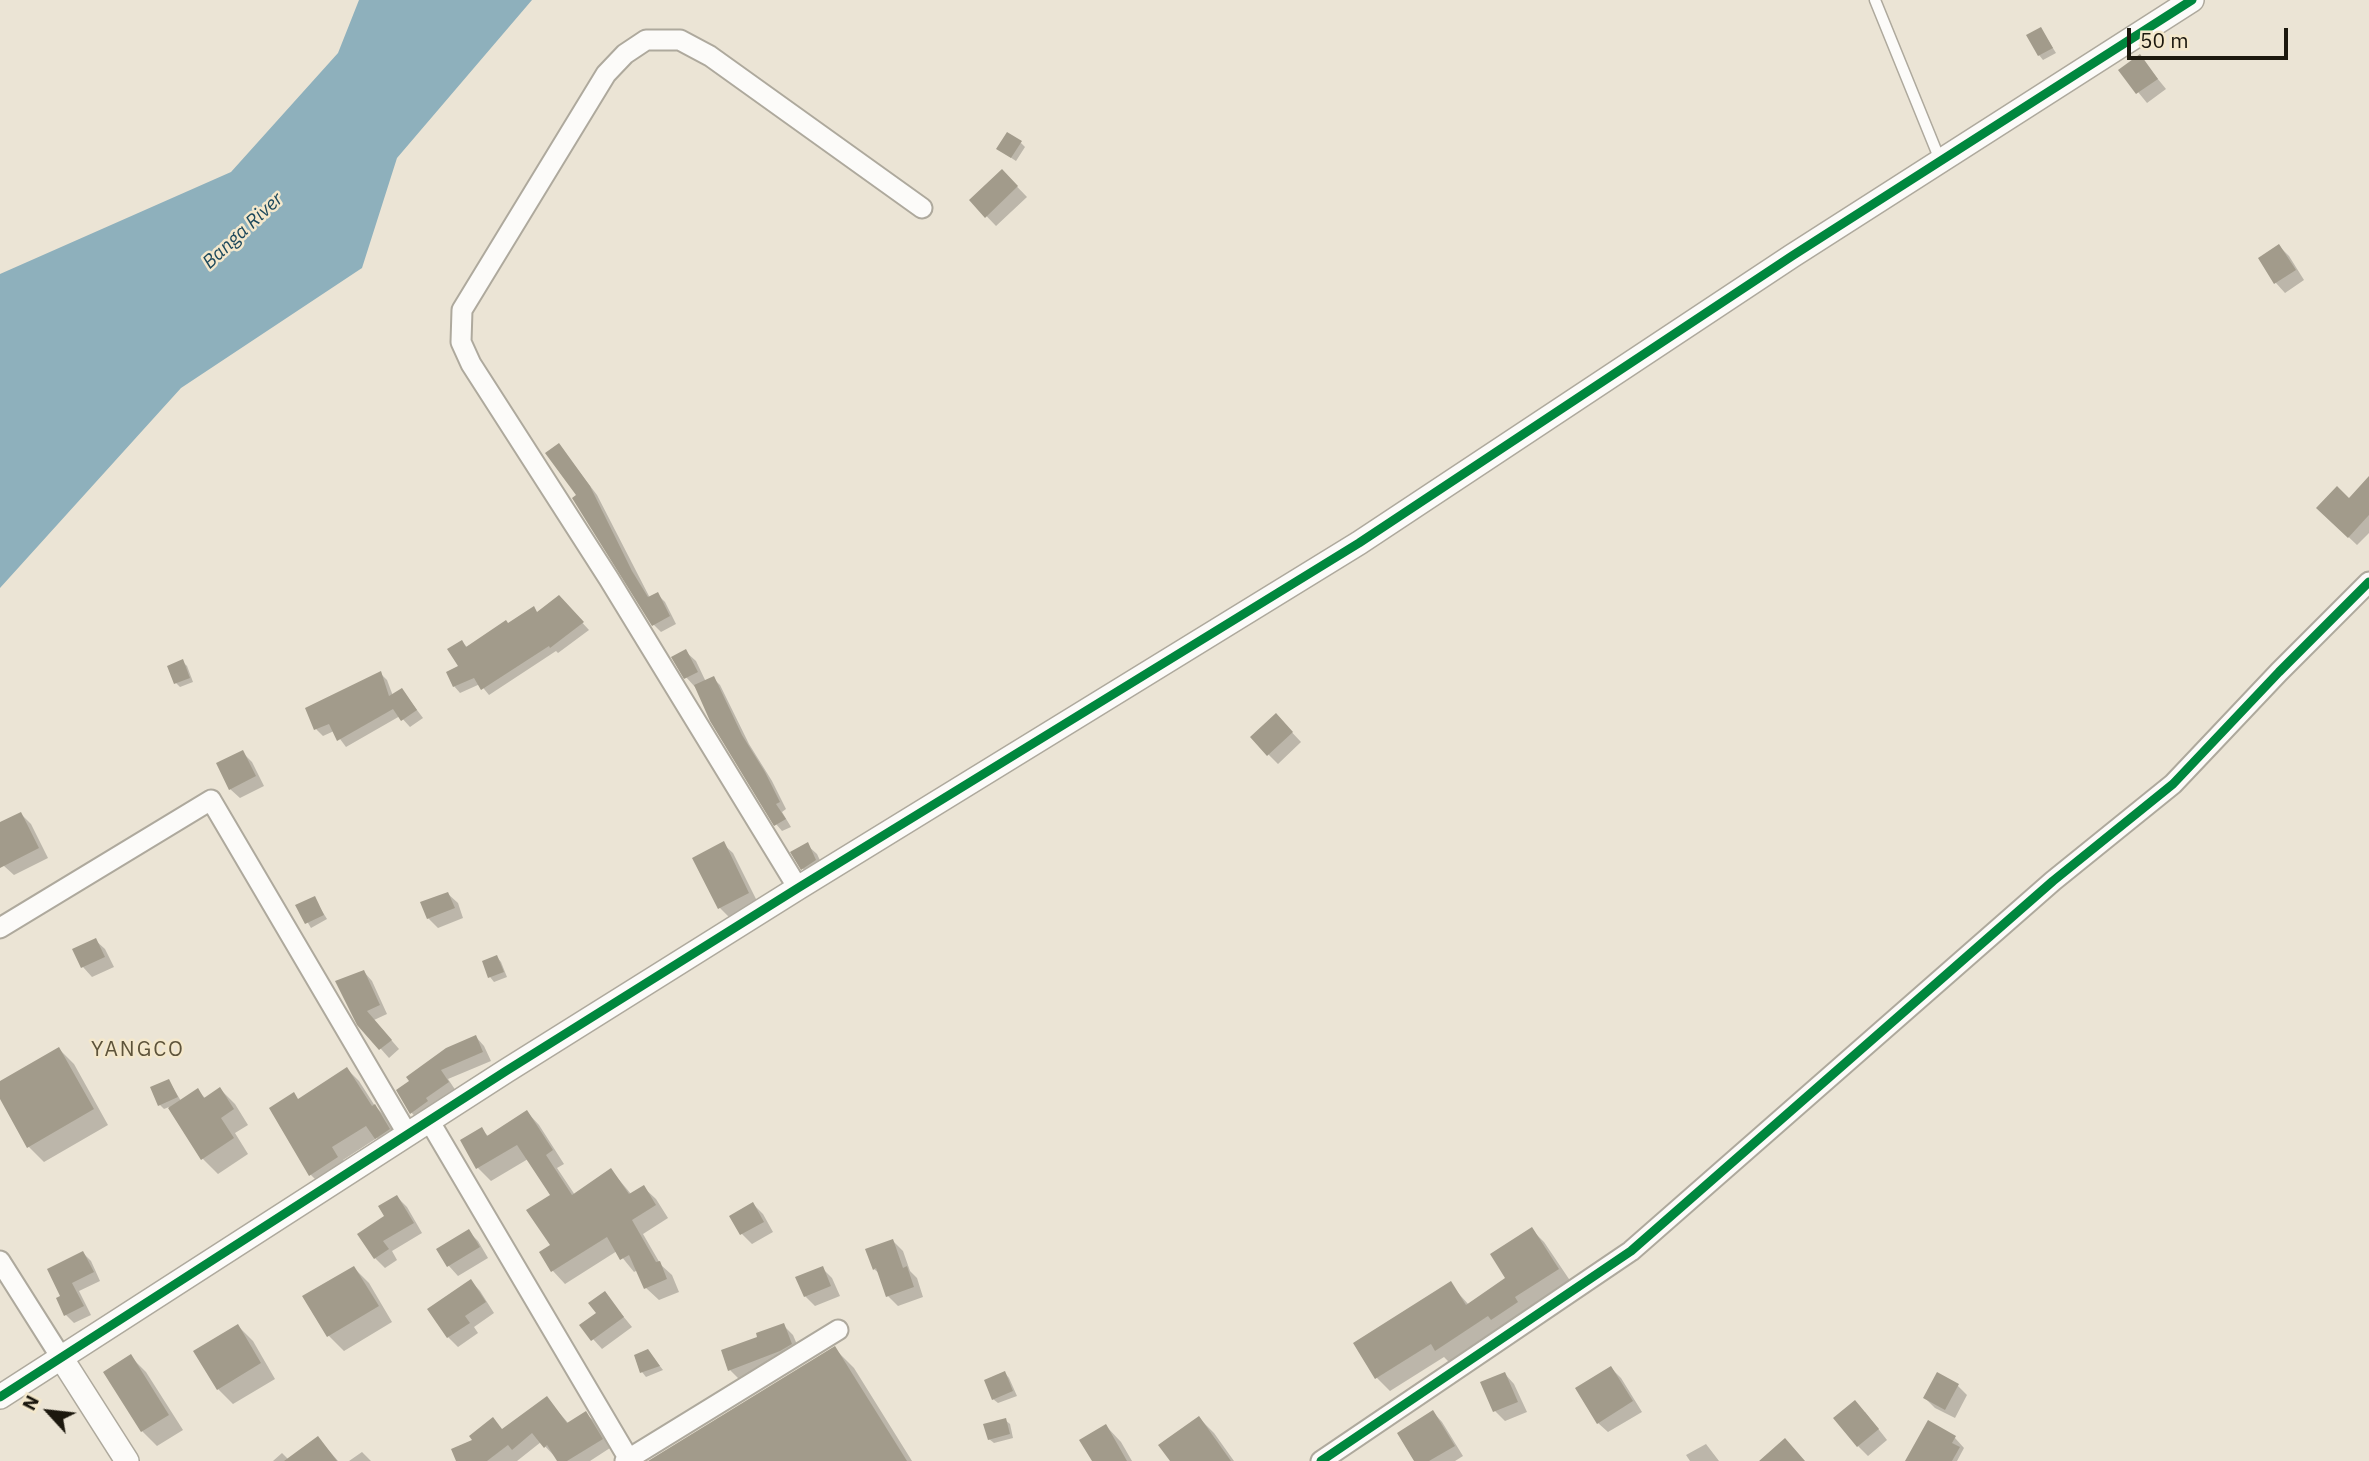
<!DOCTYPE html>
<style>
body{margin:0}
#map{position:relative;width:2369px;height:1461px;overflow:hidden;background:#ebe4d5;font-family:"IBM Plex Sans",sans-serif}
canvas{display:block}
.north{position:absolute;left:14px;top:1377px;width:70px;height:70px;-webkit-text-stroke:5px #f4e8cc;paint-order:stroke;rotate:297deg;font-size:19px;font-weight:700;line-height:28px;text-align:center;color:#1c180e}
.north::after{content:'';display:block;margin:auto;width:24px;height:32px;background:#1c180e;clip-path:polygon(50% 0,100% 100%,50% 72%,0 100%)}
.scale{position:absolute;left:2127px;top:28px;width:161px;height:32px;box-sizing:border-box;border:4px solid #1c180e;border-top:0;padding-left:9px;font-size:21px;line-height:24px;white-space:nowrap;color:#1c180e;-webkit-text-stroke:5px #f4e8cc;paint-order:stroke}
</style>
<div id="map">
<canvas width="2369" height="1461"></canvas>
<div class="north">N</div>
<div class="scale">50 m</div>
</div>
<script>
const ctx = document.querySelector('canvas').getContext('2d');
ctx.lineJoin = 'round';
function paint(path, color) { ctx.fillStyle = color; ctx.fill(path, 'evenodd'); }
const shape = rows => new Path2D(rows.map(r => 'M' + r).join(''));
function trace(path, color, width, dash) { ctx.strokeStyle = color; ctx.lineWidth = width; ctx.lineCap = dash ? 'butt' : 'round'; ctx.setLineDash(dash || []); ctx.stroke(path); }
function drawText(font, color, halo, rows, align = 'center') {
  ctx.font = font + ' "IBM Plex Sans",sans-serif'; ctx.lineWidth = 5; ctx.setLineDash([]); ctx.textBaseline = 'middle'; ctx.strokeStyle = halo; ctx.fillStyle = color; for (const [text, x, y, turn = 0] of rows) {
    ctx.save(); ctx.translate(x, y); ctx.rotate((+turn || 0) * Math.PI / 180); ctx.textAlign = isNaN(turn) ? turn : align; if (halo) ctx.strokeText(text, 0, 0); ctx.fillText(text, 0, 0); ctx.restore();
  }
}
const water = shape([
 [359,0,532,0,397,158,362,268,181,388,0,588,0,274,231,172,338,53]
]);
const shadow = shape([
 [2041,29,2056,53,2043,60,2039,55],
 [2140,57,2166,89,2147,103,2121,71],
 [1021,143,1025,147,1016,161,998,149],
 [1002,171,1027,197,996,226,971,200],
 [2279,246,2289,256,2304,280,2285,293,2276,283,2260,259],
 [559,445,597,495,650,598,657,594,665,602,676,624,661,632,653,624,579,496],
 [2369,478,2369,533,2357,545,2318,508,2349,500],
 [565,604,589,630,558,653,556,651,489,695,480,684,460,693,454,686,461,667,462,642,468,648,509,625],
 [686,652,696,661,706,682,713,678,720,685,749,744,772,781,786,809,782,812,791,827,782,831,776,824,695,687,686,677],
 [182,661,187,666,193,682,180,687,176,683],
 [380,673,387,680,393,696,402,690,423,718,410,727,400,716,346,747,334,731,323,736,316,729],
 [1285,725,1301,742,1278,764,1268,754],
 [242,752,252,762,264,786,240,798,230,789],
 [21,814,31,824,48,858,14,875,4,866,0,858,0,824],
 [723,844,733,853,758,903,729,917,720,908],
 [807,845,817,854,825,871,812,878,803,869],
 [448,894,458,903,463,918,438,928,428,918],
 [314,898,327,919,311,928,298,906],
 [95,940,105,949,114,967,92,977,83,967],
 [497,957,501,962,507,977,494,982,490,977],
 [364,972,372,981,387,1014,374,1020,399,1049,389,1058,359,1024],
 [476,1037,484,1046,491,1061,448,1079,456,1091,419,1121,411,1112,398,1090],
 [59,1049,74,1064,108,1125,44,1162,29,1147,0,1096,0,1083],
 [347,1069,359,1081,375,1106,387,1118,401,1142,388,1150,377,1138,343,1160,349,1170,323,1187,311,1175,271,1108,299,1100],
 [169,1081,181,1101,197,1090,206,1099,220,1089,235,1104,248,1125,235,1133,248,1154,218,1174,203,1159,169,1107,164,1109,160,1105],
 [527,1112,539,1125,564,1164,557,1168,575,1195,611,1170,631,1194,643,1187,656,1199,668,1218,643,1234,661,1265,672,1275,679,1292,659,1300,646,1288,638,1270,634,1272,617,1251,565,1284,553,1271,541,1253,552,1246,552,1195,528,1159,491,1181,478,1168,481,1129,489,1137],
 [397,1197,407,1207,422,1233,392,1251,397,1260,385,1268,375,1258,359,1235,386,1217],
 [753,1204,763,1214,773,1232,752,1244,742,1234,732,1217],
 [1531,1229,1544,1242,1571,1282,1450,1363,1444,1357,1390,1391,1376,1377,1450,1284,1469,1305,1508,1279],
 [468,1231,478,1241,488,1258,458,1276,449,1266,438,1249],
 [893,1241,903,1251,910,1271,917,1278,923,1297,898,1306,888,1296,881,1275,874,1269],
 [83,1253,91,1261,100,1281,79,1291,91,1315,74,1323,66,1315,62,1297],
 [354,1268,369,1283,392,1322,344,1351,329,1336,304,1297],
 [822,1268,832,1278,840,1296,815,1306,805,1296],
 [471,1281,480,1291,494,1313,474,1327,478,1333,458,1347,448,1337],
 [604,1293,632,1327,602,1349,593,1339],
 [783,1325,793,1335,801,1354,739,1379,730,1370,759,1338],
 [238,1326,253,1341,275,1379,233,1404,218,1389],
 [835,1349,854,1368,912,1461,667,1461],
 [636,1356,652,1356,663,1370,646,1377,642,1372],
 [131,1357,146,1372,183,1430,157,1446,142,1431],
 [1611,1368,1621,1378,1642,1412,1608,1432,1598,1423],
 [1005,1373,1009,1378,1017,1396,998,1403,993,1399],
 [1505,1374,1514,1384,1527,1412,1505,1421,1495,1411,1483,1383],
 [1957,1385,1967,1395,1955,1418,1935,1408,1925,1398],
 [547,1399,569,1424,586,1414,595,1422,610,1448,590,1461,559,1461,541,1442,517,1461,458,1461],
 [1433,1412,1442,1422,1463,1456,1455,1461,1416,1461],
 [1865,1412,1887,1440,1868,1456,1858,1446],
 [1199,1418,1214,1433,1234,1461,1172,1461],
 [1005,1420,1010,1424,1013,1438,994,1443,989,1439],
 [1106,1426,1121,1442,1132,1461,1094,1461],
 [318,1438,338,1461,273,1461,282,1453,289,1460],
 [1955,1438,1964,1448,1957,1461,1948,1461,1919,1440],
 [1706,1444,1719,1461,1690,1461,1686,1455],
 [362,1452,371,1461,349,1461]
]);
const building = shape([
 [2041,27,2053,48,2038,56,2026,35],
 [2140,54,2158,79,2136,94,2118,70],
 [1007,132,1022,141,1011,158,996,149],
 [1002,169,1018,186,985,218,969,200],
 [2279,244,2296,270,2274,284,2258,258],
 [559,443,590,486,632,571,648,597,658,592,670,616,652,626,572,498,576,495,545,453],
 [2369,476,2369,515,2348,538,2316,508,2337,486,2349,498],
 [559,595,584,622,550,648,549,646,481,690,474,678,453,687,446,672,458,666,447,649,462,640,466,647,506,620,508,623,534,606,537,612],
 [686,649,698,672,684,679,671,657],
 [183,659,190,678,174,684,167,666],
 [381,671,389,696,402,688,417,710,401,721,393,709,337,741,329,724,314,730,305,708],
 [714,676,742,735,765,772,780,802,776,804,786,819,774,826,710,721,694,685],
 [1276,713,1293,732,1267,756,1250,737],
 [243,750,256,776,229,790,216,763],
 [21,812,39,848,0,868,0,822],
 [724,841,749,893,718,909,692,858],
 [808,842,816,860,801,870,790,852],
 [448,892,455,908,427,919,420,902],
 [315,896,324,915,305,924,295,905],
 [96,938,105,957,81,968,72,949],
 [497,955,504,972,488,978,482,961],
 [364,970,380,1005,367,1011,392,1040,379,1050,357,1025,335,981],
 [476,1035,483,1052,441,1070,449,1082,426,1098,428,1101,410,1114,396,1090,409,1081,406,1077,446,1048],
 [59,1047,94,1109,27,1148,0,1099,0,1081],
 [347,1067,372,1106,375,1104,390,1129,375,1139,366,1126,332,1147,338,1157,309,1176,269,1108,294,1092,298,1099],
 [169,1079,178,1097,158,1106,150,1087],
 [220,1087,234,1109,221,1118,234,1138,201,1160,168,1108,198,1088,204,1098],
 [527,1110,553,1150,546,1155,572,1195,611,1168,629,1194,644,1185,656,1205,632,1220,656,1262,660,1261,667,1279,644,1289,629,1255,620,1260,607,1237,551,1272,539,1252,550,1245,526,1210,550,1195,517,1145,476,1169,460,1140,482,1127,487,1136],
 [397,1195,414,1223,383,1241,389,1249,374,1259,357,1234,384,1216,378,1206],
 [753,1202,764,1222,740,1235,729,1216],
 [1532,1227,1559,1269,1515,1297,1518,1302,1491,1320,1488,1316,1435,1351,1431,1344,1375,1379,1353,1343,1451,1281,1466,1305,1505,1278,1490,1254],
 [469,1229,480,1247,447,1267,436,1249],
 [893,1239,903,1268,907,1266,914,1287,886,1297,876,1268,873,1270,865,1249],
 [83,1251,94,1272,72,1283,84,1306,64,1316,56,1298,60,1296,47,1269],
 [354,1266,379,1306,327,1337,302,1296],
 [823,1266,831,1286,804,1297,795,1277],
 [471,1279,486,1302,465,1316,470,1323,447,1338,427,1309],
 [605,1291,624,1317,591,1341,579,1325,596,1313,588,1303],
 [784,1323,792,1344,780,1351,728,1371,721,1350,757,1337,756,1333],
 [238,1324,261,1363,217,1390,193,1351],
 [835,1346,907,1461,648,1461],
 [648,1349,660,1366,640,1373,634,1355],
 [131,1354,169,1415,141,1432,103,1372],
 [1611,1366,1633,1401,1597,1424,1575,1388],
 [1005,1371,1013,1391,992,1400,984,1380],
 [1505,1372,1518,1402,1493,1412,1480,1382],
 [1937,1372,1959,1384,1945,1410,1923,1398],
 [547,1396,567,1423,586,1411,603,1439,567,1461,557,1461,547,1445,544,1448,532,1433,512,1450,508,1445,487,1461,456,1461,451,1449,472,1440,469,1436,493,1417,502,1429],
 [1855,1400,1879,1429,1857,1447,1833,1418],
 [1433,1410,1455,1446,1429,1461,1414,1461,1397,1433],
 [1199,1416,1231,1461,1170,1461,1158,1445],
 [1006,1418,1010,1434,988,1440,983,1424],
 [1928,1420,1956,1436,1952,1443,1960,1447,1952,1461,1905,1461],
 [1106,1424,1127,1461,1092,1461,1079,1440],
 [318,1436,337,1461,284,1461],
 [1785,1438,1805,1461,1759,1461]
]);
const service = shape([
 [1875,0,1940,160]
]);
const minor = shape([
 [798,888,609,579,471,364,461,342,462,310,606,74,625,54,646,40,680,40,710,56,922,208],
 [0,928,211,800,408,1135],
 [430,1122,630,1461],
 [0,1261,62,1359],
 [625,1461,838,1330],
 [1321,1461,1631,1251,2053,881,2173,784,2279,672,2369,582]
]);
const tertiary = shape([
 [62,1359,127,1461],
 [0,1397,506,1071,798,888,1359,543,1792,256,2192,0]
]);
const cycleway = shape([
 [0,1397,506,1071,798,888,1359,543,1792,256,2192,0],
 [1321,1461,1631,1251,2053,881,2173,784,2279,672,2369,582]
]);
const waterNames = [
 ["Banga River",243,231,-43]
];
const quarterNames = [
 ["YANGCO",138,1050]
];
paint(water, '#8eb0bc');
paint(shadow, '#0003');
paint(building, '#a29b8b');
trace(service, '#aea99d', 13);
trace(minor, '#aea99d', 23);
trace(tertiary, '#aea99d', 26);
trace(service, '#fcfbf9', 10);
trace(minor, '#fcfbf9', 19);
trace(tertiary, '#fcfbf9', 23);
trace(cycleway, '#00873e', 9);
drawText('italic 19px', '#1c485b', '#f4e8cc', waterNames);
ctx.letterSpacing = '2px';
drawText('21px', '#5d533a', '#f4e8cc', quarterNames);
ctx.letterSpacing = '0px';
</script>
